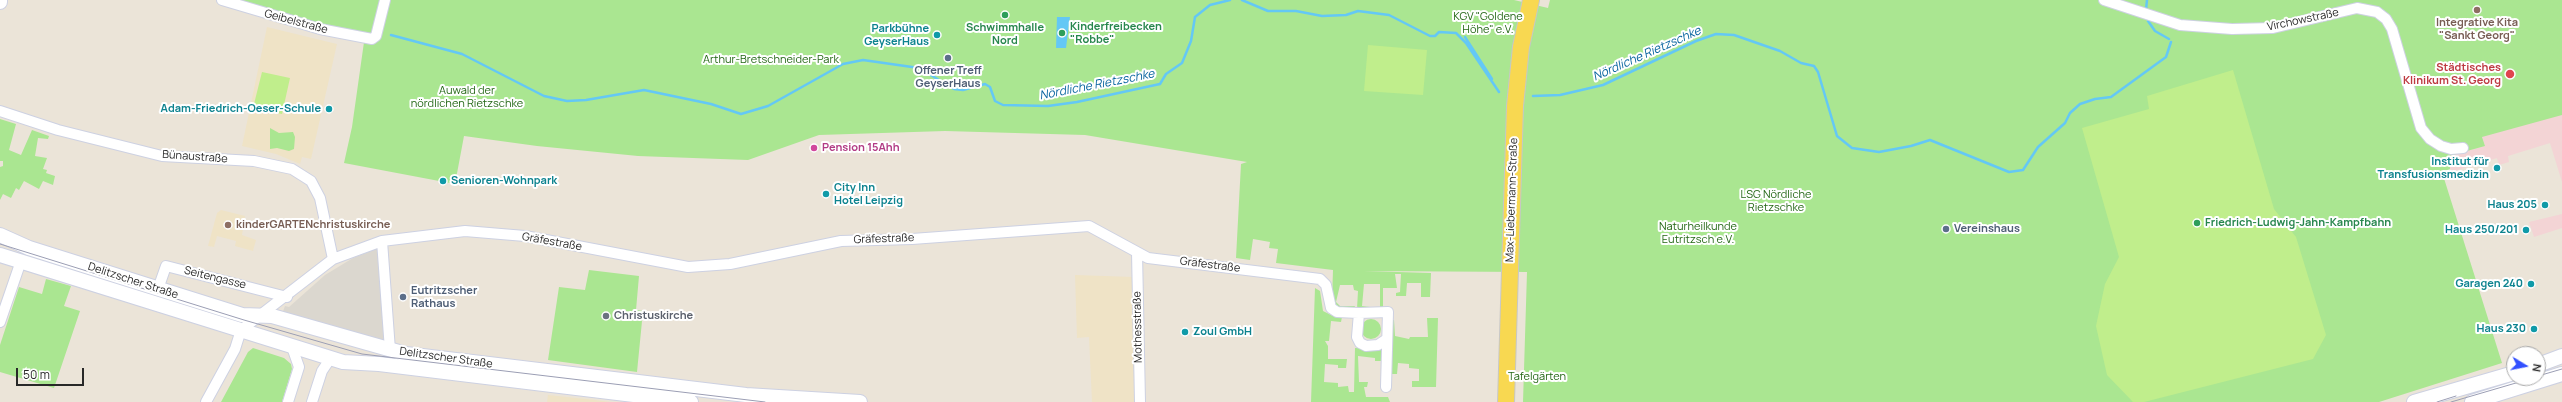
<!DOCTYPE html>
<meta charset="utf-8">
<style>
body{margin:0}
#map{position:relative;width:2562px;height:402px;overflow:hidden;background:#ebe4d8;font-family:Manrope,sans-serif}
canvas{display:block}
.north{position:absolute;left:2506px;top:346px;width:40px;height:40px;box-sizing:border-box;background:#fff;border:1px solid #a9a9a9;border-radius:50%;rotate:100deg;font-size:11px;font-weight:700;line-height:16px;text-align:center;color:#282828}
.north::after{content:'';display:block;margin:auto;width:14px;height:18px;background:#3250ff;clip-path:polygon(50% 0,100% 100%,50% 72%,0 100%)}
.scale{position:absolute;left:16px;top:368px;width:68px;height:18px;box-sizing:border-box;border:2px solid #282828;border-top:0;padding-left:5px;font-size:12px;line-height:14px;white-space:nowrap;color:#282828;-webkit-text-stroke:3px #fff;paint-order:stroke}
</style>
<div id="map">
<canvas width="2562" height="402"></canvas>
<div class="north">N</div>
<div class="scale">50 m</div>
</div>
<script>
const ctx = document.querySelector('canvas').getContext('2d');
ctx.lineJoin = 'round';
function paint(path, color) { ctx.fillStyle = color; ctx.fill(path, 'evenodd'); }
const shape = rows => new Path2D(rows.map(r => 'M' + r).join(''));
function trace(path, color, width, dash) { ctx.strokeStyle = color; ctx.lineWidth = width; ctx.lineCap = dash ? 'butt' : 'round'; ctx.setLineDash(dash || []); ctx.stroke(path); }
function drawText(font, color, halo, rows, align = 'center') {
  ctx.font = font + ' Manrope,sans-serif'; ctx.lineWidth = 4; ctx.setLineDash([]); ctx.textBaseline = 'middle'; ctx.strokeStyle = halo; ctx.fillStyle = color; for (const [text, x, y, turn = 0] of rows) {
    ctx.save(); ctx.translate(x, y); ctx.rotate((+turn || 0) * Math.PI / 180); ctx.textAlign = isNaN(turn) ? turn : align; if (halo) ctx.strokeText(text, 0, 0); ctx.fillText(text, 0, 0); ctx.restore();
  }
}
const education = shape([
 [267,27,337,44,311,159,302,157,300,164,276,154,242,146],
 [221,210,245,216,242,235,256,240,253,251,235,246,236,241,217,236,214,247,208,246,217,213],
 [1075,275,1134,277,1134,402,1092,402,1089,337,1077,338],
 [548,395,595,400,611,402,547,402]
]);
const medical = shape([
 [2562,0,2562,182,2550,143,2508,156,2509,162,2499,165,2497,158,2454,171,2450,169,2449,156,2485,146,2482,137],
 [2562,214,2562,228,2534,237,2529,222]
]);
const green = shape([
 [234,0,1514,0,1548,8,1550,0,2562,0,2562,115,2482,137,2485,146,2449,156,2450,169,2442,172,2502,363,2379,402,1523,402,1527,272,1364,271,1431,273,1430,297,1421,297,1421,283,1407,283,1406,296,1396,296,1396,293,1400,292,1401,274,1395,274,1397,288,1383,288,1383,307,1393,310,1380,310,1380,284,1364,284,1362,306,1370,307,1370,310,1357,309,1358,291,1354,290,1353,285,1340,285,1336,302,1340,306,1355,306,1354,309,1336,307,1332,300,1333,270,1276,263,1278,249,1269,248,1270,242,1253,239,1250,260,1236,258,1241,164,1247,162,1085,135,945,131,819,135,748,160,638,156,537,146,464,136,455,184,344,163,352,127,365,35,333,29],
 [0,119,16,124,9,150,21,155,32,130,49,136,48,139,38,138,35,156,47,158,43,169,47,170,46,173,55,176,53,185,43,181,39,189,24,181,19,190,16,188,11,198,3,194,0,200,0,167,3,166,3,161,0,161],
 [270,128,279,133,293,132,295,137,294,149,289,151,277,148,270,149],
 [589,270,639,276,636,310,643,311,637,372,548,360,559,287,585,290],
 [46,279,71,286,64,306,80,311,54,388,0,372,0,345,19,287,42,294],
 [1315,288,1320,291,1323,311,1333,316,1342,317,1341,322,1331,321,1329,341,1325,341,1328,346,1328,359,1347,359,1346,368,1338,368,1338,365,1325,364,1324,382,1338,383,1338,387,1348,386,1349,392,1354,392,1355,348,1384,349,1384,367,1381,366,1381,361,1375,361,1375,358,1358,356,1359,382,1368,382,1367,387,1364,387,1366,397,1388,397,1390,402,1311,402],
 [1427,318,1438,318,1436,387,1412,387,1412,381,1419,381,1419,369,1409,368,1409,364,1398,363,1397,374,1389,374,1390,320,1394,320,1395,336,1409,339,1410,337,1428,337],
 '1361 329a10 10 0 1 1 20 0a10 10 0 1 1-20 0Z',
 [253,348,284,358,291,364,292,369,282,402,221,402,248,352]
]);
const pitch = shape([
 [1368,45,1427,50,1423,95,1364,91],
 [2233,70,2274,209,2296,237,2326,335,2313,359,2144,402,2133,402,2107,375,2096,326,2105,284,2119,257,2082,128,2149,109,2147,96],
 [262,72,290,78,282,114,253,108]
]);
const plaza = shape([
 [378,248,386,344,282,314,285,306,289,307,325,275,353,258]
]);
const water = shape([
 [1057,17,1070,17,1066,48,1056,48]
]);
const stream = shape([
 [1242,0,1268,11,1296,11,1322,16,1346,15,1358,11,1389,15,1430,36,1435,36,1439,32,1456,33,1466,43,1499,92],
 [2146,10,2147,0],
 [2148,21,2155,31,2169,39],
 [391,35,462,54,544,96,567,101,586,100,644,90,711,104,741,114,768,106,843,64,863,60,919,68,954,89,963,90,985,84,990,87,995,101,1003,105,1048,106,1077,102,1160,84,1166,74,1182,63,1191,41,1195,17,1210,5,1230,0],
 [1465,37,1492,79],
 [1533,96,1560,95,1603,85,1696,41,1716,34,1734,35,1780,51,1801,63,1814,66,1818,72,1837,136,1852,148,1879,152,1911,146,1930,140,2009,172,2023,170,2038,147,2065,123,2070,113,2080,104,2095,99,2111,97,2166,57,2171,42]
]);
const street = shape([
 [222,0,320,29,372,39,376,36,385,0],
 [2104,0,2180,25,2232,29,2273,28,2357,8,2377,12,2386,19,2392,29,2421,128,2430,139,2441,146,2451,149,2463,148],
 [0,111,58,130,162,156,254,161,292,169,311,181,320,198,333,259],
 [382,241,390,350],
 [1137,252,1140,402],
 [158,289,166,266,287,297],
 [1359,313,1388,312,1386,387],
 [0,322,21,261],
 [206,402,235,349,241,330,333,259,382,241,465,231,525,236,688,267,730,264,841,241,912,239,1089,226,1148,258,1320,279,1326,285,1331,308,1337,312,1359,313,1357,337,1360,343,1366,346,1378,345,1387,339],
 [288,402,299,367,292,347],
 [312,402,322,371,330,359]
]);
const secondary = shape([
 [0,2,0,0],
 [0,235,29,248,242,315,272,316,406,354,746,395,860,402],
 [0,255,343,362,379,364,691,402],
 [2538,365,2562,356],
 [2414,402,2514,373],
 [2472,402,2562,374]
]);
const primary = shape([
 [1506,402,1515,106,1521,47,1531,0]
]);
const tram = shape([
 [0,244,244,320,362,354,765,402],
 [2538,376,2562,369],
 [2437,402,2456,396],
 [2451,402,2533,378]
]);
const markers = [
 [2477,10,4,"#8d6e63"],
 [1005,15,4,"#2e9e5b"],
 [1062,33,4,"#2e9e5b"],
 [937,35,4,"#0f9aa8"],
 [948,58,4,"#5c6f8a"],
 [2510,74,5,"#e0444e"],
 [329,109,4,"#0f9aa8"],
 [814,148,4,"#d1479c"],
 [2497,168,4,"#0f9aa8"],
 [443,181,4,"#0f9aa8"],
 [826,194,4,"#0f9aa8"],
 [2545,205,4,"#0f9aa8"],
 [2197,223,4,"#2e9e5b"],
 [228,225,4,"#8d6e63"],
 [1946,229,4,"#5c6f8a"],
 [2526,230,4,"#0f9aa8"],
 [2531,284,4,"#0f9aa8"],
 [403,297,4,"#5c6f8a"],
 [606,316,4,"#6b7280"],
 [2534,329,4,"#0f9aa8"],
 [1185,332,4,"#0f9aa8"]
];
const parkNames = [
 ["KGV \"Goldene",1488,17],
 ["Höhe\" e.V.",1488,30],
 ["Arthur-Bretschneider-Park",771,60],
 ["Auwald der",467,91],
 ["nördlichen Rietzschke",467,104],
 ["LSG Nördliche",1776,195],
 ["Rietzschke",1776,208],
 ["Naturheilkunde",1698,227],
 ["Eutritzsch e.V.",1698,240],
 ["Tafelgärten",1537,377]
];
const streetNames = [
 ["Virchowstraße",2303,20,-12],
 ["Geibelstraße",296,22,15],
 ["Bünaustraße",195,157,4],
 ["Max-Liebermann-Straße",1512,200,-88],
 ["Gräfestraße",884,239,-2],
 ["Gräfestraße",552,242,10],
 ["Gräfestraße",1210,265,7],
 ["Seitengasse",215,278,14],
 ["Delitzscher Straße",133,281,18],
 ["Mothesstraße",1138,327,-91],
 ["Delitzscher Straße",446,358,8]
];
const educationNames = [
 ["Integrative Kita",2477,23],
 ["\"Sankt Georg\"",2477,36],
 ["kinderGARTENchristuskirche",236,225,"left"]
];
const leisureNames = [
 ["Kinderfreibecken",1070,27],
 ["\"Robbe\"",1070,40],
 ["Schwimmhalle",1005,28,"center"],
 ["Nord",1005,41,"center"],
 ["Friedrich-Ludwig-Jahn-Kampfbahn",2205,223]
];
const cultureNames = [
 ["Parkbühne",929,29],
 ["GeyserHaus",929,42],
 ["Adam-Friedrich-Oeser-Schule",321,109],
 ["Institut für",2489,162],
 ["Transfusionsmedizin",2489,175],
 ["Senioren-Wohnpark",451,181,"left"],
 ["City Inn",834,188,"left"],
 ["Hotel Leipzig",834,201,"left"],
 ["Haus 205",2537,205],
 ["Haus 250/201",2518,230],
 ["Garagen 240",2523,284],
 ["Haus 230",2526,329],
 ["Zoul GmbH",1193,332,"left"]
];
const healthNames = [
 ["Städtisches",2501,68],
 ["Klinikum St. Georg",2501,81]
];
const serviceNames = [
 ["Offener Treff",948,71,"center"],
 ["GeyserHaus",948,84,"center"],
 ["Vereinshaus",1954,229],
 ["Eutritzscher",411,291],
 ["Rathaus",411,304]
];
const hotelNames = [
 ["Pension 15Ahh",822,148]
];
const worshipNames = [
 ["Christuskirche",614,316]
];
const waterNames = [
 ["Nördliche Rietzschke",1647,54,-24],
 ["Nördliche Rietzschke",1097,85,-11]
];
paint(education, '#efe3c6');
paint(medical, '#f3d4d5');
paint(green, '#aae691');
paint(pitch, '#c0ee8c');
paint(plaza, '#dbd7cf');
paint(water, '#64c8f5');
trace(stream, '#64c8f5', 2.5);
trace(street, '#cdd1e2', 12);
trace(secondary, '#cdd1e2', 16);
trace(primary, '#c7c7c7', 18);
trace(street, '#fff', 10);
trace(secondary, '#fff', 14);
trace(primary, '#f8d851', 16);
trace(tram, '#9b9eb4', 1);
for (const [x, y, r, color] of markers) { const dot = new Path2D(); dot.arc(x, y, r, 0, 2 * Math.PI); ctx.fillStyle = color; ctx.fill(dot); trace(dot, '#fff', 1.5); }
drawText('11px', '#236715', '#fff', parkNames);
drawText('11px', '#282828', '#fff', streetNames);
drawText('bold 11px', '#785e54', '#fff', educationNames);
drawText('bold 11px', '#27864d', '#fff', leisureNames, 'left');
drawText('bold 11px', '#0d838f', '#fff', cultureNames, 'right');
drawText('bold 11px', '#be3a42', '#fff', healthNames, 'right');
drawText('bold 11px', '#4e5e75', '#fff', serviceNames, 'left');
drawText('bold 11px', '#b23c85', '#fff', hotelNames, 'left');
drawText('bold 11px', '#5b616d', '#fff', worshipNames, 'left');
drawText('italic 12px', '#06639e', '#fff', waterNames);
</script>
